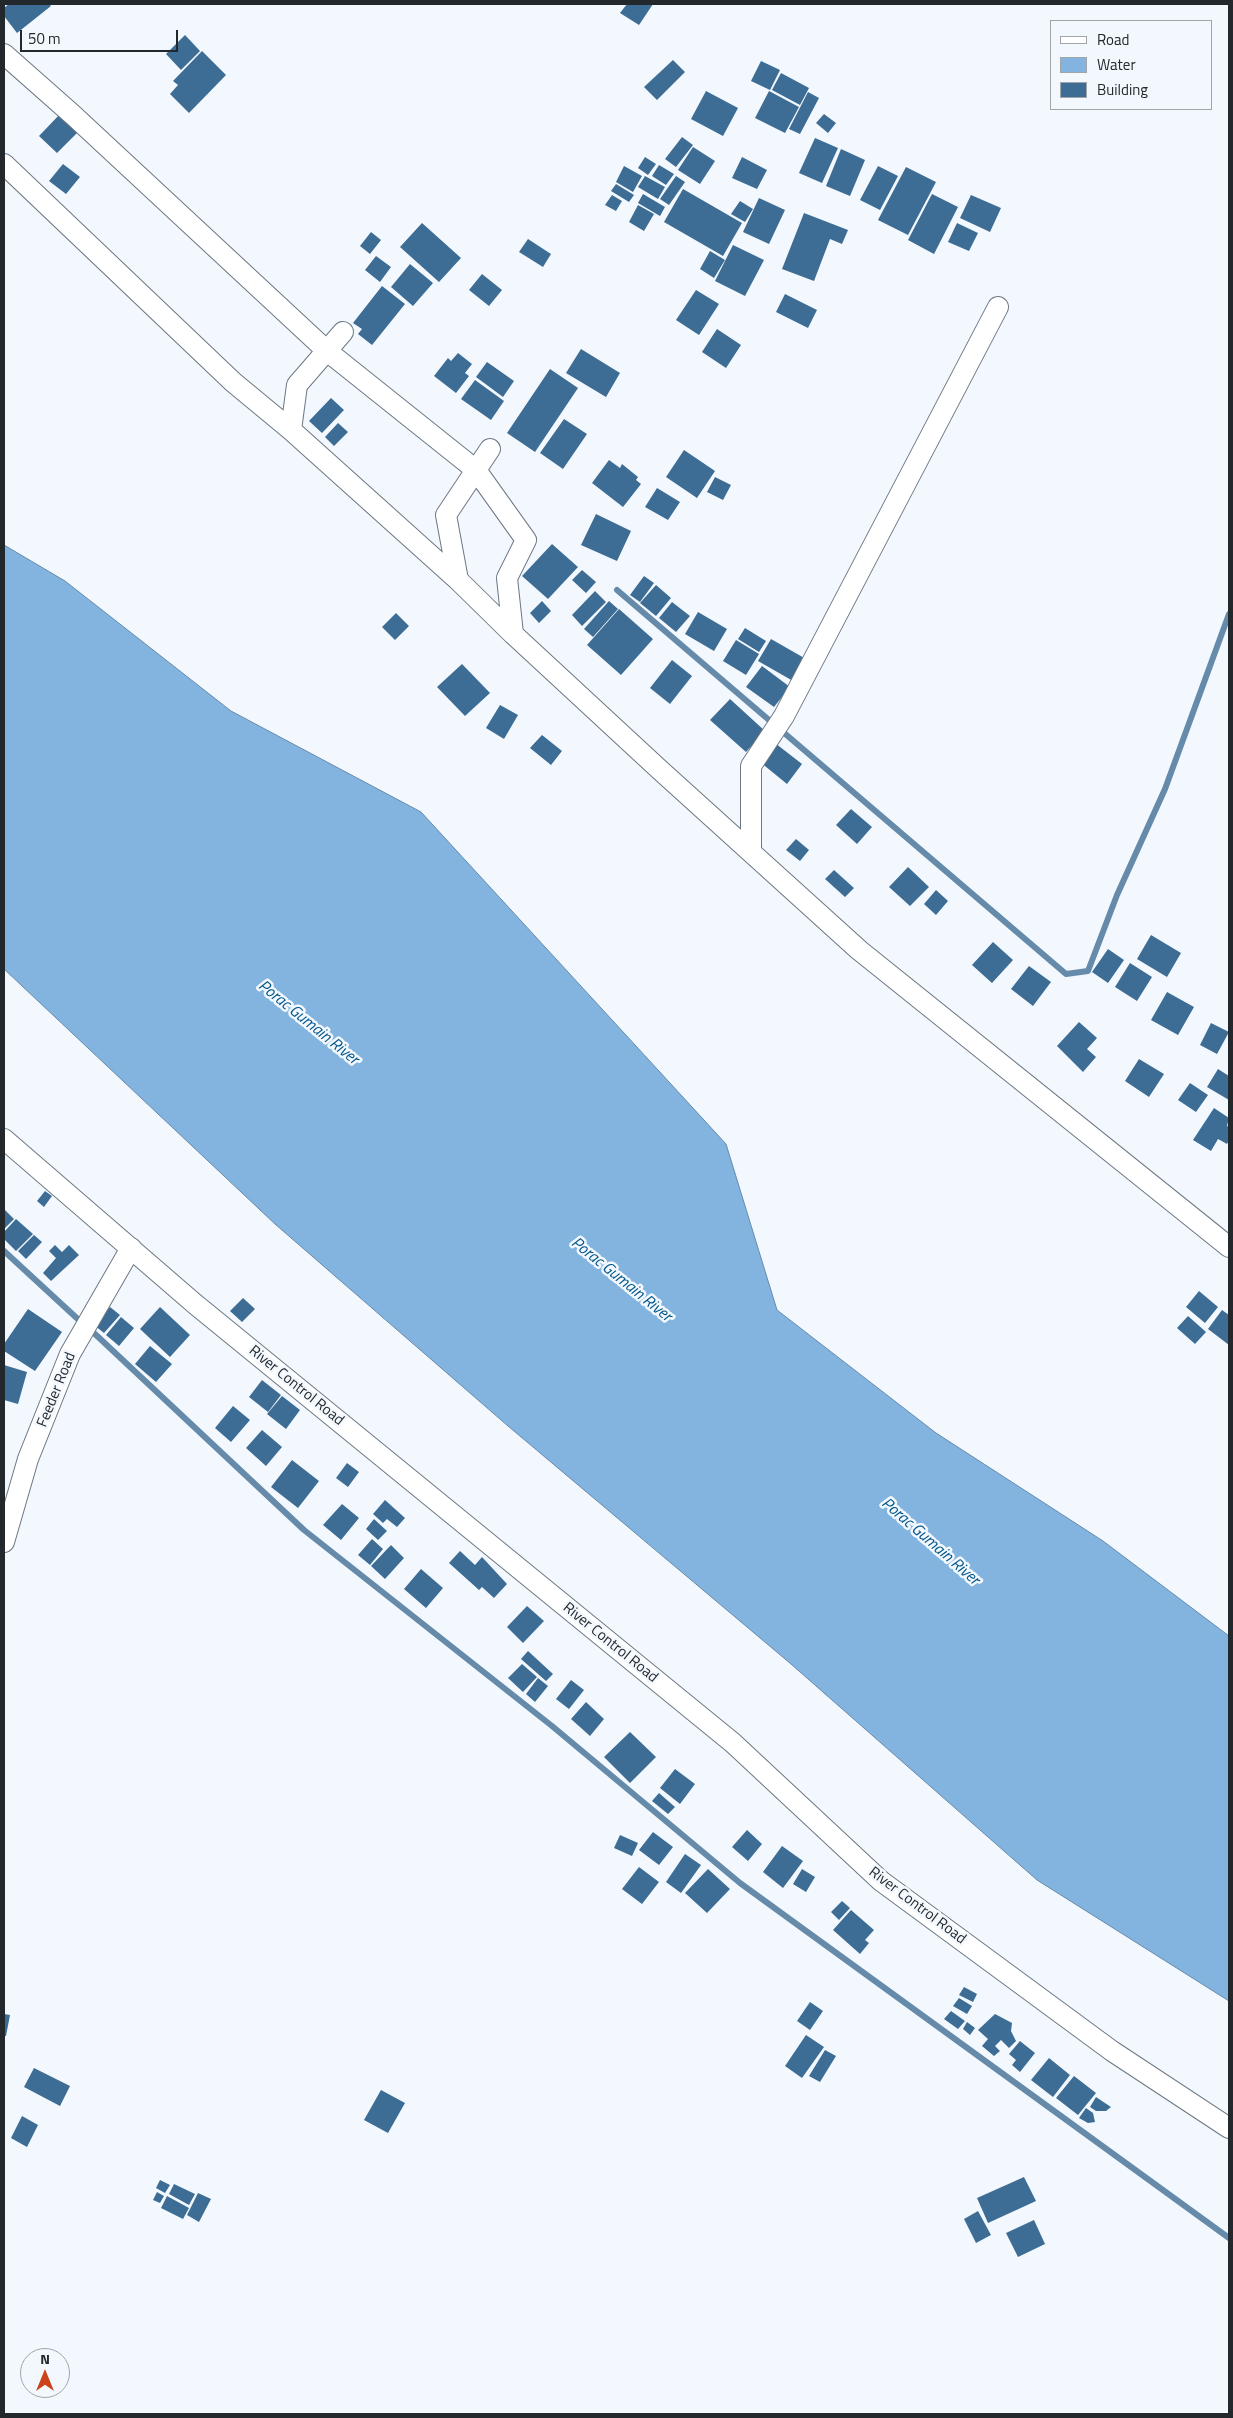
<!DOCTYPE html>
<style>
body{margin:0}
#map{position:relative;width:1233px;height:2418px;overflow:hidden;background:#f2f8fd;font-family:"Titillium Web",sans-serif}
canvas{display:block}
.frame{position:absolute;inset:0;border:5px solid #22282c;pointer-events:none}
.legend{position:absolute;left:1050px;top:20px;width:162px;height:90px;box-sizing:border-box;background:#f2f8fd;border:1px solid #9fa5a9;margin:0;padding:6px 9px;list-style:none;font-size:15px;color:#22282c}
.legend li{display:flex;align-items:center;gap:10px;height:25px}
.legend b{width:25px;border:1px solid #9fa5a9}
.north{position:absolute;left:20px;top:2348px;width:50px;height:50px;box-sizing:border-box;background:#f2f8fd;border:1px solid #9fa5a9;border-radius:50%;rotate:0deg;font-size:14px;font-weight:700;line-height:20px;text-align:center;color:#22282c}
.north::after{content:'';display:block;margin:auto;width:18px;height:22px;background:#cb431b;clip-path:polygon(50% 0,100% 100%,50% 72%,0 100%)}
.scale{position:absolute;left:20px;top:30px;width:158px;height:22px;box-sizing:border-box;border:2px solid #22282c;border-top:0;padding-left:6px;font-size:15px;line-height:18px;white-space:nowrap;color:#22282c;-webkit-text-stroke:4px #f2f8fd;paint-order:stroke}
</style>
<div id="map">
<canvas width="1233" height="2418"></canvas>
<div class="frame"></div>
<ul class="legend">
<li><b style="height:6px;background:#fff"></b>Road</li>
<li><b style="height:14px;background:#83b4e0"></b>Water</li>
<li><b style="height:14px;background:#3d6c94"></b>Building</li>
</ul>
<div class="north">N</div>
<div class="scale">50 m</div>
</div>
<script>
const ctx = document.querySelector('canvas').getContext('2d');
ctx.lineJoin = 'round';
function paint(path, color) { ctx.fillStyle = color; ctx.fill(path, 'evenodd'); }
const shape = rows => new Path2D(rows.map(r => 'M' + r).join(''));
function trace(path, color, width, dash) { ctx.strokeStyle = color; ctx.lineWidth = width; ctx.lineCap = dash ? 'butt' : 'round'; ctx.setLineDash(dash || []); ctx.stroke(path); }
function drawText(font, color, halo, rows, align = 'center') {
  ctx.font = font + ' "Titillium Web",sans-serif'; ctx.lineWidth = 5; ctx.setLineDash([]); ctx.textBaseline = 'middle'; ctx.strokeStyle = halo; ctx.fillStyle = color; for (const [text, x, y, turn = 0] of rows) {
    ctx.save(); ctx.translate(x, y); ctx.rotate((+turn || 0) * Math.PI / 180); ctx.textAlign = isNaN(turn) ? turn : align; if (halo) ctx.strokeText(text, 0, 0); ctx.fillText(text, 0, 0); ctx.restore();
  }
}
const water = shape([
 [4,545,65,581,231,711,421,812,726,1144,777,1310,936,1433,1103,1541,1229,1636,1229,2001,1037,1880,791,1664,508,1426,275,1224,4,969,4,545]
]);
const stream = shape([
 [617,590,1066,974,1088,971,1117,895,1165,789,1229,614],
 [4,1251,81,1322],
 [95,1334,304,1530,552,1726,740,1883,1229,2238]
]);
const building = shape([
 [9,4,49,4,51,6,17,33,4,16,4,8],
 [627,4,653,4,639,25,620,13],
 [185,35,200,51,181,70,166,54],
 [202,51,226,75,189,113,170,94,178,85,173,81],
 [673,60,685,72,657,100,644,87],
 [761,61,780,70,770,90,751,81],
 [781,73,809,88,800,105,772,90],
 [706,91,738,108,723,136,691,119],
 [769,91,799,107,785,133,755,118],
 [808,92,819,98,800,134,789,129],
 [61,113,79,131,57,153,39,136],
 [824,114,836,123,828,133,816,123],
 [682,137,693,145,676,167,665,159],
 [815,138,838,148,822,183,799,173],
 [693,147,715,161,700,184,678,170],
 [841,149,865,160,850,196,826,186],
 [645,157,656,164,648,175,638,168],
 [742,157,767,170,757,189,732,178],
 [63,164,80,177,66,194,49,181],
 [659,165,674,174,666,185,652,176],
 [624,166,642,176,633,192,616,182],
 [878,166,898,176,880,210,860,200],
 [906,167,936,182,908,235,878,220],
 [645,176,665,187,658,199,638,187],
 [676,176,685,182,669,205,660,199],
 [616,184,634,195,629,202,611,191],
 [683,189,742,223,723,256,664,222],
 [643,194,665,207,660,216,638,203],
 [932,194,958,207,934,254,908,240],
 [612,195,622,201,616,211,605,205],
 [971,195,1001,208,990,232,960,218],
 [759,198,785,210,769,244,743,232],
 [740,201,753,209,745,222,731,214],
 [638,205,654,214,644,231,629,222],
 [804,213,848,230,842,244,830,239,814,281,782,269],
 [422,223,461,258,439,282,400,247],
 [957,223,978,233,969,251,948,242],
 [371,232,381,240,370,254,360,246],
 [528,239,551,254,543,267,519,252],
 [733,245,764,260,745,296,715,281],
 [710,251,725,260,714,278,700,269],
 [376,256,391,267,380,282,365,270],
 [410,264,433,283,413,306,391,287],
 [482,274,502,290,489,306,469,290],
 [382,286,405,304,372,345,358,334,362,329,353,323],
 [696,290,719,304,699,335,676,320],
 [785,294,817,310,808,328,776,312],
 [717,329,741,345,726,368,702,352],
 [581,349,620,373,606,397,566,373],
 [458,353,472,364,465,373,469,376,456,393,434,376,448,358,451,361],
 [487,362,514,381,503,397,476,377],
 [550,369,578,388,535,452,507,433],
 [475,380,504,401,491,420,461,399],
 [331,398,344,410,322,433,309,421],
 [564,419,587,434,563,469,540,453],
 [338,423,348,432,334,446,325,437],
 [684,450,715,471,697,498,666,477],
 [609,460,620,468,622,464,638,477,636,480,641,484,623,507,592,483],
 [715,477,731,485,723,500,707,492],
 [657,488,680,502,668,520,645,507],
 [596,514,631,531,617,561,581,545],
 [552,544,578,567,548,599,522,576],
 [582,570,596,582,586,593,572,580],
 [644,576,654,583,640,602,630,595],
 [656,585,671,598,656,616,640,603],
 [595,591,606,602,582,626,572,615],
 [542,601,551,611,539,623,530,613],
 [609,601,618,609,593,637,584,629],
 [672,602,690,616,676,632,659,618],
 [619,609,653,639,621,675,587,645],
 [698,612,727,629,714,651,685,634],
 [396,613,409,626,395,640,382,627],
 [745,628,766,641,759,652,738,639],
 [771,639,806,659,793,681,758,661],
 [736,640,759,654,746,675,723,661],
 [672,660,692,676,670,704,650,688],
 [462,664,490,693,465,716,437,687],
 [762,666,790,687,774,707,746,687],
 [730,699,765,731,746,752,710,720],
 [500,705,518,715,504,739,486,728],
 [542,735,562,751,551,765,530,748],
 [775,743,802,764,787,784,760,762],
 [851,809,872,827,857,844,836,825],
 [796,839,809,850,800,861,786,850],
 [908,867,929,887,910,906,889,887],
 [834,870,854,888,845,897,825,879],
 [936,890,948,901,936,915,924,904],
 [1151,935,1181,953,1167,977,1137,959],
 [993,942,1013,960,992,983,972,965],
 [1108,949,1124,960,1108,983,1092,972],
 [1130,963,1152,977,1137,1001,1115,987],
 [1029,966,1051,982,1033,1006,1011,989],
 [1167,992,1194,1007,1178,1035,1151,1020],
 [1079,1022,1097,1038,1087,1049,1096,1057,1083,1072,1057,1046],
 [1211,1023,1229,1032,1217,1054,1200,1045],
 [1139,1059,1164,1074,1149,1097,1125,1081],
 [1218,1069,1229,1076,1229,1100,1207,1087],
 [1190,1083,1208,1095,1196,1112,1178,1100],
 [1214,1108,1229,1118,1227,1126,1229,1127,1229,1140,1227,1144,1218,1139,1211,1151,1193,1140],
 [45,1191,52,1196,44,1207,37,1201],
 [4,1209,14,1219,4,1229],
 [16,1219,33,1234,16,1251,4,1239,4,1232],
 [34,1235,42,1242,26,1259,18,1251],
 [55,1245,62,1252,69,1245,79,1255,51,1281,43,1273,56,1258,49,1251],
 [1199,1291,1218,1307,1205,1323,1186,1307],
 [243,1298,255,1309,242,1322,230,1311],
 [110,1307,120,1315,104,1333,94,1325],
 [160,1307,190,1335,170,1357,140,1329],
 [28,1309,62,1332,35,1371,4,1351,4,1344],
 [1222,1310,1229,1315,1229,1345,1208,1329],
 [1188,1316,1206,1332,1195,1344,1177,1328],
 [121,1317,134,1328,119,1346,106,1335],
 [150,1346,172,1364,156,1382,135,1364],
 [4,1365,27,1372,18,1404,4,1400],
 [262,1380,281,1395,268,1412,249,1397],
 [282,1396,300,1410,286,1429,267,1414],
 [233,1406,250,1420,231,1442,215,1428],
 [262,1430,282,1447,266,1466,246,1448],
 [292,1460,319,1481,298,1508,271,1487],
 [347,1463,359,1472,348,1487,336,1478],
 [385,1500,405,1518,397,1527,387,1519,383,1523,373,1514],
 [342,1504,359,1518,341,1540,323,1525],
 [374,1519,387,1531,378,1540,366,1529],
 [372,1539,383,1549,370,1565,358,1555],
 [391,1545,404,1558,385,1579,371,1566],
 [460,1551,475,1565,482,1557,507,1584,494,1598,482,1587,479,1590,449,1563],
 [421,1569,443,1588,426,1608,404,1589],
 [527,1606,544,1621,523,1643,507,1627],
 [528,1651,553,1674,546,1681,521,1659],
 [522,1664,537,1677,523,1692,508,1678],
 [538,1678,548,1686,535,1702,526,1694],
 [571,1680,584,1690,569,1709,556,1699],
 [586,1702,604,1719,590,1736,571,1719],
 [630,1732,656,1757,630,1783,604,1757],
 [675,1769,695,1784,680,1804,660,1788],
 [659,1793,675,1807,668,1814,652,1801],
 [747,1830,762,1844,748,1861,732,1847],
 [653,1832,673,1847,659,1865,639,1850],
 [620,1835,638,1843,632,1856,614,1848],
 [782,1846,803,1861,783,1888,763,1872],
 [685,1854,701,1865,681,1893,666,1882],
 [639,1867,659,1882,642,1904,622,1889],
 [708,1869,730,1889,707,1913,685,1893],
 [802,1869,815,1877,806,1892,793,1884],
 [842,1901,850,1908,839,1920,831,1912],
 [851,1910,874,1930,865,1940,869,1943,860,1954,833,1930],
 [964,1987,977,1994,973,2002,959,1995],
 [959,1998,972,2006,967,2014,953,2006],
 [810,2002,823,2011,810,2030,797,2021],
 [951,2011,965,2021,958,2029,944,2019],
 [4,2014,10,2015,6,2036,4,2036],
 [995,2014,1012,2023,1011,2031,1016,2041,1009,2048,1001,2040,995,2046,1000,2051,994,2056,982,2046,988,2039,978,2030],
 [967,2022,975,2028,970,2035,963,2029],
 [806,2035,824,2047,802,2078,785,2066],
 [1020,2041,1035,2053,1020,2072,1012,2065,1016,2060,1009,2054],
 [825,2050,836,2056,820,2082,809,2076],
 [1049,2058,1070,2075,1053,2097,1031,2080],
 [34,2068,70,2086,60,2106,24,2087],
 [1074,2076,1096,2093,1078,2115,1056,2098],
 [381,2090,405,2103,388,2133,364,2120],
 [1096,2097,1111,2107,1106,2111,1096,2111,1090,2107],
 [1086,2108,1093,2113,1095,2122,1088,2123,1079,2118],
 [22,2116,38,2125,27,2147,11,2138],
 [1024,2177,1036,2201,988,2223,977,2198],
 [160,2180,170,2185,165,2193,156,2188],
 [174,2184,195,2194,189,2205,169,2194],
 [157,2192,164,2196,160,2203,153,2200],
 [198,2193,211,2199,199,2222,187,2215],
 [167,2196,189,2208,183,2219,161,2208],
 [978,2211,991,2235,976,2243,964,2219],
 [1034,2220,1045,2244,1018,2257,1006,2233]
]);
const minor = shape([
 [4,54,73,115,327,351,476,470,526,540,507,578,513,634],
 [4,164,233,382,291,430,458,580,513,634,660,770,859,950,1229,1247],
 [291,430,297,385,343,332],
 [458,580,446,515,490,449],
 [751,851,751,766,784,716,998,307],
 [4,1139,195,1304,733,1743,881,1881,1112,2051,1229,2128],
 [4,1542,28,1459,70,1354,131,1248]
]);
const streetNames = [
 ["River Control Road",296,1386,39],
 ["Feeder Road",57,1390,-68],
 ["River Control Road",610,1643,39],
 ["River Control Road",917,1906,37]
];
const waterNames = [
 ["Porac Gumain River",308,1023,39],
 ["Porac Gumain River",621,1280,39],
 ["Porac Gumain River",930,1542,41]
];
paint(water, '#83b4e0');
trace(water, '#668aaa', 1);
trace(stream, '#668aaa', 6);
paint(building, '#3d6c94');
trace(minor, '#6c7883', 22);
trace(minor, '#fff', 20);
drawText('15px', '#22282c', '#f2f8fd', streetNames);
drawText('italic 16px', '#00558a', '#f2f8fd', waterNames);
</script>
